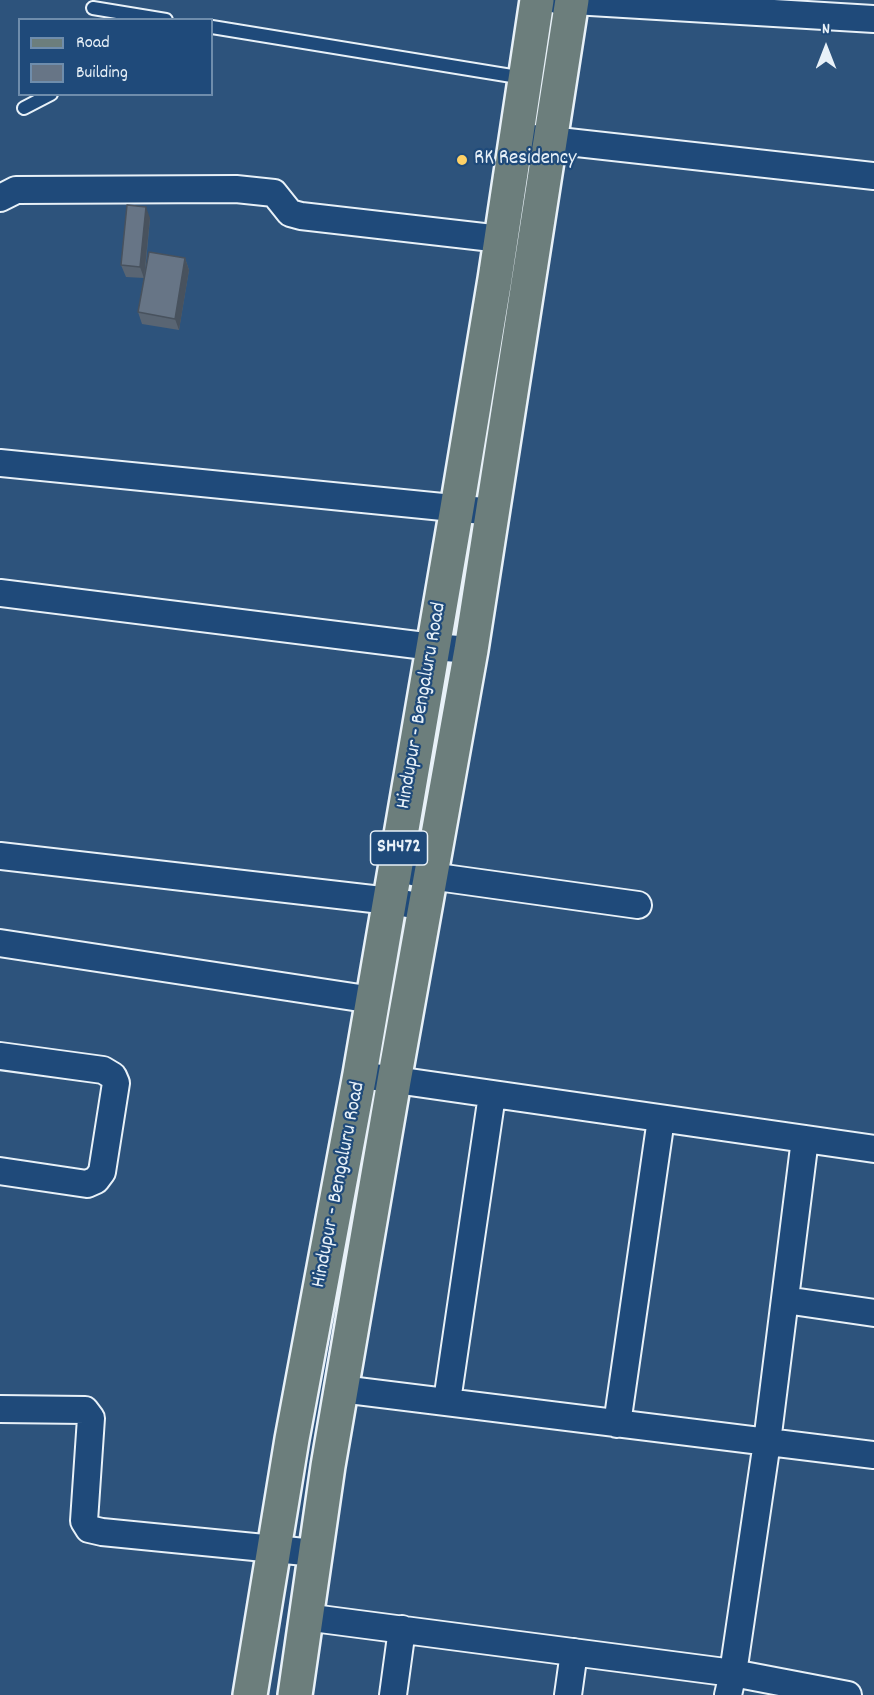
<!DOCTYPE html>
<style>
body{margin:0}
#map{position:relative;width:874px;height:1695px;overflow:hidden;background:#2d537c;font-family:Dekko,sans-serif}
canvas{display:block}
.legend{position:absolute;left:18px;top:18px;width:195px;height:78px;box-sizing:border-box;background:#1f4a7a;border:2px solid #6f8dac;margin:0;padding:8px 10px;list-style:none;font-size:18px;color:#e8f1f8}
.legend li{display:flex;align-items:center;gap:12px;height:30px}
.legend b{width:30px;border:2px solid #6f8dac}
.north{position:absolute;left:796px;top:18px;width:60px;height:60px;-webkit-text-stroke:4px #1f4a7a;paint-order:stroke;rotate:0deg;font-size:16px;font-weight:700;line-height:24px;text-align:center;color:#e8f1f8}
.north::after{content:'';display:block;margin:auto;width:21px;height:27px;background:#e8f1f8;clip-path:polygon(50% 0,100% 100%,50% 72%,0 100%)}
</style>
<div id="map">
<canvas width="874" height="1695"></canvas>
<ul class="legend">
<li><b style="height:8px;background:#6c7e7c"></b>Road</li>
<li><b style="height:16px;background:#677586"></b>Building</li>
</ul>
<div class="north">N</div>
</div>
<script>
const ctx = document.querySelector('canvas').getContext('2d');
ctx.lineJoin = 'round';
const shape = rows => new Path2D(rows.map(r => 'M' + r).join(''));
function trace(path, color, width, dash) { ctx.strokeStyle = color; ctx.lineWidth = width; ctx.lineCap = dash ? 'butt' : 'round'; ctx.setLineDash(dash || []); ctx.stroke(path); }
function paint(path, color) { ctx.fillStyle = color; ctx.fill(path, 'evenodd'); }
function drawText(font, color, halo, rows, align = 'center') {
  ctx.font = font + ' Dekko,sans-serif'; ctx.lineWidth = 4.5; ctx.setLineDash([]); ctx.textBaseline = 'middle'; ctx.strokeStyle = halo; ctx.fillStyle = color; for (const [text, x, y, turn = 0] of rows) {
    ctx.save(); ctx.translate(x, y); ctx.rotate((+turn || 0) * Math.PI / 180); ctx.textAlign = isNaN(turn) ? turn : align; if (halo) ctx.strokeText(text, 0, 0); ctx.fillText(text, 0, 0); ctx.restore();
  }
}
const service = shape([
 [93,8,166,20],
 [212,27,524,78],
 [24,108,51,94]
]);
const minor = shape([
 [557,0,874,19],
 [532,138,874,176],
 [0,198,16,190,236,189,274,193,290,213,301,216,501,239],
 [0,463,493,512],
 [0,593,433,647,471,650],
 [0,856,390,901,425,907],
 [396,868,430,876,638,905],
 [0,943,373,1000],
 [0,1056,103,1070,113,1076,116,1083,102,1172,96,1180,87,1184,0,1171],
 [375,1077,874,1149],
 [785,1300,874,1313],
 [341,1389,874,1455],
 [447,1401,492,1095],
 [0,1409,85,1410,91,1418,84,1521,89,1529,102,1532,315,1553],
 [617,1424,661,1119],
 [305,1617,733,1673,848,1695],
 [393,1695,402,1629],
 [568,1695,574,1652],
 [728,1695,733,1673,767,1442,805,1139]
]);
const primary = shape([
 [250,1695,292,1439,360,1074,457,508,495,279,537,0],
 [295,1695,328,1466,394,1081,471,650,572,0]
]);
const wall = shape([
 [150,218,145,274,185,258,189,270,179,330,142,324,138,312,144,278,126,277,121,265]
]);
const shadedWall = shape([
 [146,207,150,218,144,278,140,267],
 [185,258,189,270,179,330,175,319]
]);
const building = shape([
 [127,205,146,207,140,267,121,265,127,205],
 [149,252,185,258,175,319,138,312,149,252]
]);
const markers = [
 [462,160,6,"#ffd166"]
];
const shields = [
 [399,848,57]
];
const shieldNames = [
 ["SH472",399,848]
];
const poiNames = [
 ["RK Residency",474,160]
];
const streetNames = [
 ["Hindupur - Bengaluru Road",423,706,-80],
 ["Hindupur - Bengaluru Road",340,1185,-79]
];
trace(service, '#e8f1f8', 16);
trace(minor, '#e8f1f8', 30);
trace(primary, '#e8f1f8', 38);
trace(service, '#1f4a7a', 12);
trace(minor, '#1f4a7a', 26);
trace(primary, '#6c7e7c', 33);
paint(wall, '#596573');
paint(shadedWall, '#48525e');
paint(building, '#677586');
trace(building, '#48525e', 1.5);
for (const [x, y, r, color] of markers) { const dot = new Path2D(); dot.arc(x, y, r, 0, 2 * Math.PI); ctx.fillStyle = color; ctx.fill(dot); trace(dot, '#1f4a7a', 2); }
for (const [x, y, w] of shields) { const box = new Path2D(); box.roundRect(x - w / 2, y - 17, w, 34, 4.5); ctx.fillStyle = '#1f4a7a'; ctx.fill(box); trace(box, '#e8f1f8', 1.5); }
drawText('bold 20px', '#e8f1f8', null, shieldNames);
drawText('21px', '#e8f1f8', '#1f4a7a', poiNames, 'left');
drawText('21px', '#e8f1f8', '#1f4a7a', streetNames);
</script>
